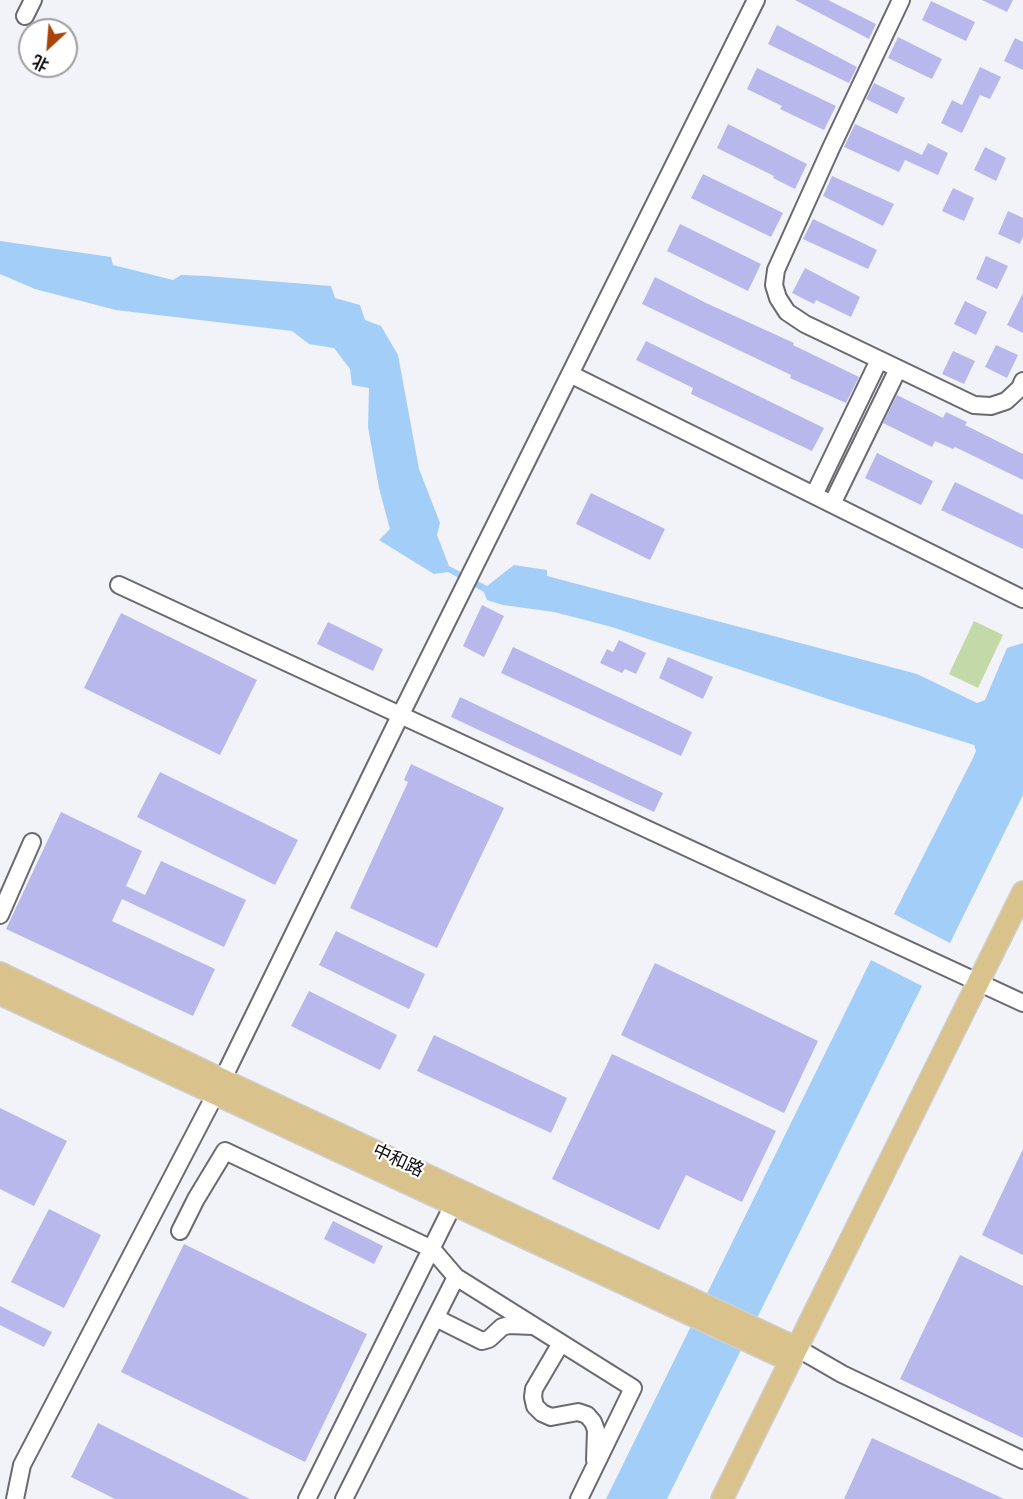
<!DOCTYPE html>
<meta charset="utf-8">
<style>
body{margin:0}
#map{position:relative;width:1023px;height:1499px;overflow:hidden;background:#f2f2f9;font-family:"Fira Sans","Noto Sans SC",sans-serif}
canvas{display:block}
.north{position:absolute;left:18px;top:18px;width:60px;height:60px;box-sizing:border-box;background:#fff;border:2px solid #9e9e9f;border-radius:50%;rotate:206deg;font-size:16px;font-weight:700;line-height:24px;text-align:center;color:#0d0d10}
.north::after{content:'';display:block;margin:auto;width:21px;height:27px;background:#a84507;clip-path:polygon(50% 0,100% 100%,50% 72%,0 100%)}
</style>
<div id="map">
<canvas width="1023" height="1499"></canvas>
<div class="north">北</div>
</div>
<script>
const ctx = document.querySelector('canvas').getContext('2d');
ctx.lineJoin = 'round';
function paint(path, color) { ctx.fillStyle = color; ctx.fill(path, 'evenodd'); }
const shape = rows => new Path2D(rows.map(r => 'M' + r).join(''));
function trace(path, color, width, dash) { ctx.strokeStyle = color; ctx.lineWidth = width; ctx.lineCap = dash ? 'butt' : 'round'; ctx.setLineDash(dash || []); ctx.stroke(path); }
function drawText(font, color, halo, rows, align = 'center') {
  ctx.font = font + ' "Fira Sans","Noto Sans SC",sans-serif'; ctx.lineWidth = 4.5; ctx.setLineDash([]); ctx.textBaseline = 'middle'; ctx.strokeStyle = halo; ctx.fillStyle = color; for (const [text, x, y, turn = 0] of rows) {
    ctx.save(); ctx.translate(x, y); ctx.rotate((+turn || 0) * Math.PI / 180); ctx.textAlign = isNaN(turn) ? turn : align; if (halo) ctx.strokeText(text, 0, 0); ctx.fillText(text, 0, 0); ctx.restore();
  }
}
const green = shape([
 [974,621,1003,635,978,688,949,674]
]);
const water = shape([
 [0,241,111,257,113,265,173,280,181,275,206,276,331,286,335,298,360,305,365,320,381,326,398,355,419,469,440,523,437,535,449,566,487,586,514,565,547,570,547,576,917,674,977,703,985,700,1007,648,1023,643,1023,795,950,943,894,914,973,758,976,751,974,745,834,701,612,627,554,612,503,605,487,600,484,592,448,572,434,574,379,540,390,529,379,488,368,427,369,388,352,385,350,369,334,348,309,344,292,331,116,310,35,289,0,274],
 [871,960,922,986,667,1499,606,1499]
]);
const building = shape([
 [795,0,828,0,876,24,869,39],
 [982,0,1013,0,1007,12],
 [931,1,975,22,966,41,922,20],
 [777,25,857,67,849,83,768,44],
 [898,37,942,59,932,79,888,58],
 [1015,38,1023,42,1023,70,1004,61],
 [980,67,1001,77,990,99,980,95,962,133,941,123,952,100,962,105],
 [757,68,836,106,824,130,780,109,782,106,747,89],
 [874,83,905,98,897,114,866,99],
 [728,124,807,164,795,189,773,178,774,176,717,148],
 [855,124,922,155,928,143,948,153,938,175,905,160,899,172,844,147],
 [985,147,1006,158,996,181,974,170],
 [703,174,783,213,771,237,691,198],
 [832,176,894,204,883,226,823,196],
 [953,188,974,198,964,221,942,211],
 [1008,211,1023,218,1023,237,1020,244,998,234],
 [813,219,877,250,868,269,803,239],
 [680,224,761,264,748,291,667,251],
 [986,256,1008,266,997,289,976,279],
 [805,268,860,297,851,317,816,300,814,304,792,293],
 [655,277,706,303,794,343,793,345,859,377,846,403,790,378,791,375,642,304],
 [1023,293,1023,333,1007,325],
 [965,301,987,312,976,335,954,324],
 [646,341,824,428,812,451,691,394,693,388,636,360],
 [996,345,1018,355,1007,378,985,367],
 [953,351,975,361,964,384,942,374],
 [897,395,943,418,946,412,967,422,965,425,1023,454,1023,480,955,447,953,449,935,441,932,447,883,423],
 [877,453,933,481,921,505,865,478],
 [955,482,1023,515,1023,549,941,510],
 [591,493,665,529,650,560,576,524],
 [482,605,504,616,484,657,463,646],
 [121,613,257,680,220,755,84,688],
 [328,622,383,649,373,671,317,644],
 [619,640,646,653,636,674,625,669,622,673,600,663,607,649,613,652],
 [513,647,692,732,681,756,501,673],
 [668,657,713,677,703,699,659,678],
 [460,697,663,793,654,812,451,717],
 [411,764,504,808,437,948,350,908,408,782,404,780],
 [160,772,298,840,275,885,137,817],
 [61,812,142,851,126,886,145,895,161,861,246,900,224,947,122,899,112,921,215,969,193,1016,6,929],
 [336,931,425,974,409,1009,319,965],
 [655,963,818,1041,784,1113,621,1035],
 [309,991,397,1035,380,1070,291,1026],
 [434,1035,567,1098,551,1133,417,1071],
 [612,1054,776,1131,742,1202,686,1175,659,1230,552,1179],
 [0,1108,67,1141,34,1206,0,1189],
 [1023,1149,1023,1255,982,1235],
 [49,1209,101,1235,64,1308,11,1282],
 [333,1221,383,1246,374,1264,324,1239],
 [184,1244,367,1334,305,1462,121,1372],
 [960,1255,1023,1286,1023,1438,900,1379],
 [0,1306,52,1332,44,1347,0,1325],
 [98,1423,250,1499,115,1499,71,1477],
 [872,1438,1004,1499,844,1499]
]);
const minor = shape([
 [901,0,831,148,776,270,774,285,778,298,787,312,805,324,974,405,991,406,1006,401,1020,388,1023,381],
 [25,16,33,0],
 [570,374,1023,599],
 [814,495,879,360],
 [832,504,898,369],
 [119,585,1023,1003],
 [0,915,32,842],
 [180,1231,196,1199,225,1151,432,1249,456,1277,633,1388,579,1499],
 [436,1318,482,1341,489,1339,502,1327,509,1325,533,1326],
 [561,1343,534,1389,533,1397,535,1406,542,1413,551,1417,578,1412,587,1415,593,1422,596,1430,595,1460],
 [797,1348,842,1374,1023,1460],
 [15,1499,22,1465,215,1095,400,716,756,0],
 [307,1499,453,1205],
 [344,1499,456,1277]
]);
const major = shape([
 [0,973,223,1080,797,1348],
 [0,994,778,1355],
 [722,1499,1023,892]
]);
const streetNames = [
 ["中和路",398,1161,25]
];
paint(green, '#c3d9a7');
paint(water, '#a3cef8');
paint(building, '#b8b8ed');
trace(minor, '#6a6a70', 20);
trace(major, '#cfcfcf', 24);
trace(minor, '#fff', 16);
trace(major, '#dac28c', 21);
drawText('18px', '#0d0d10', '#fff', streetNames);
</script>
